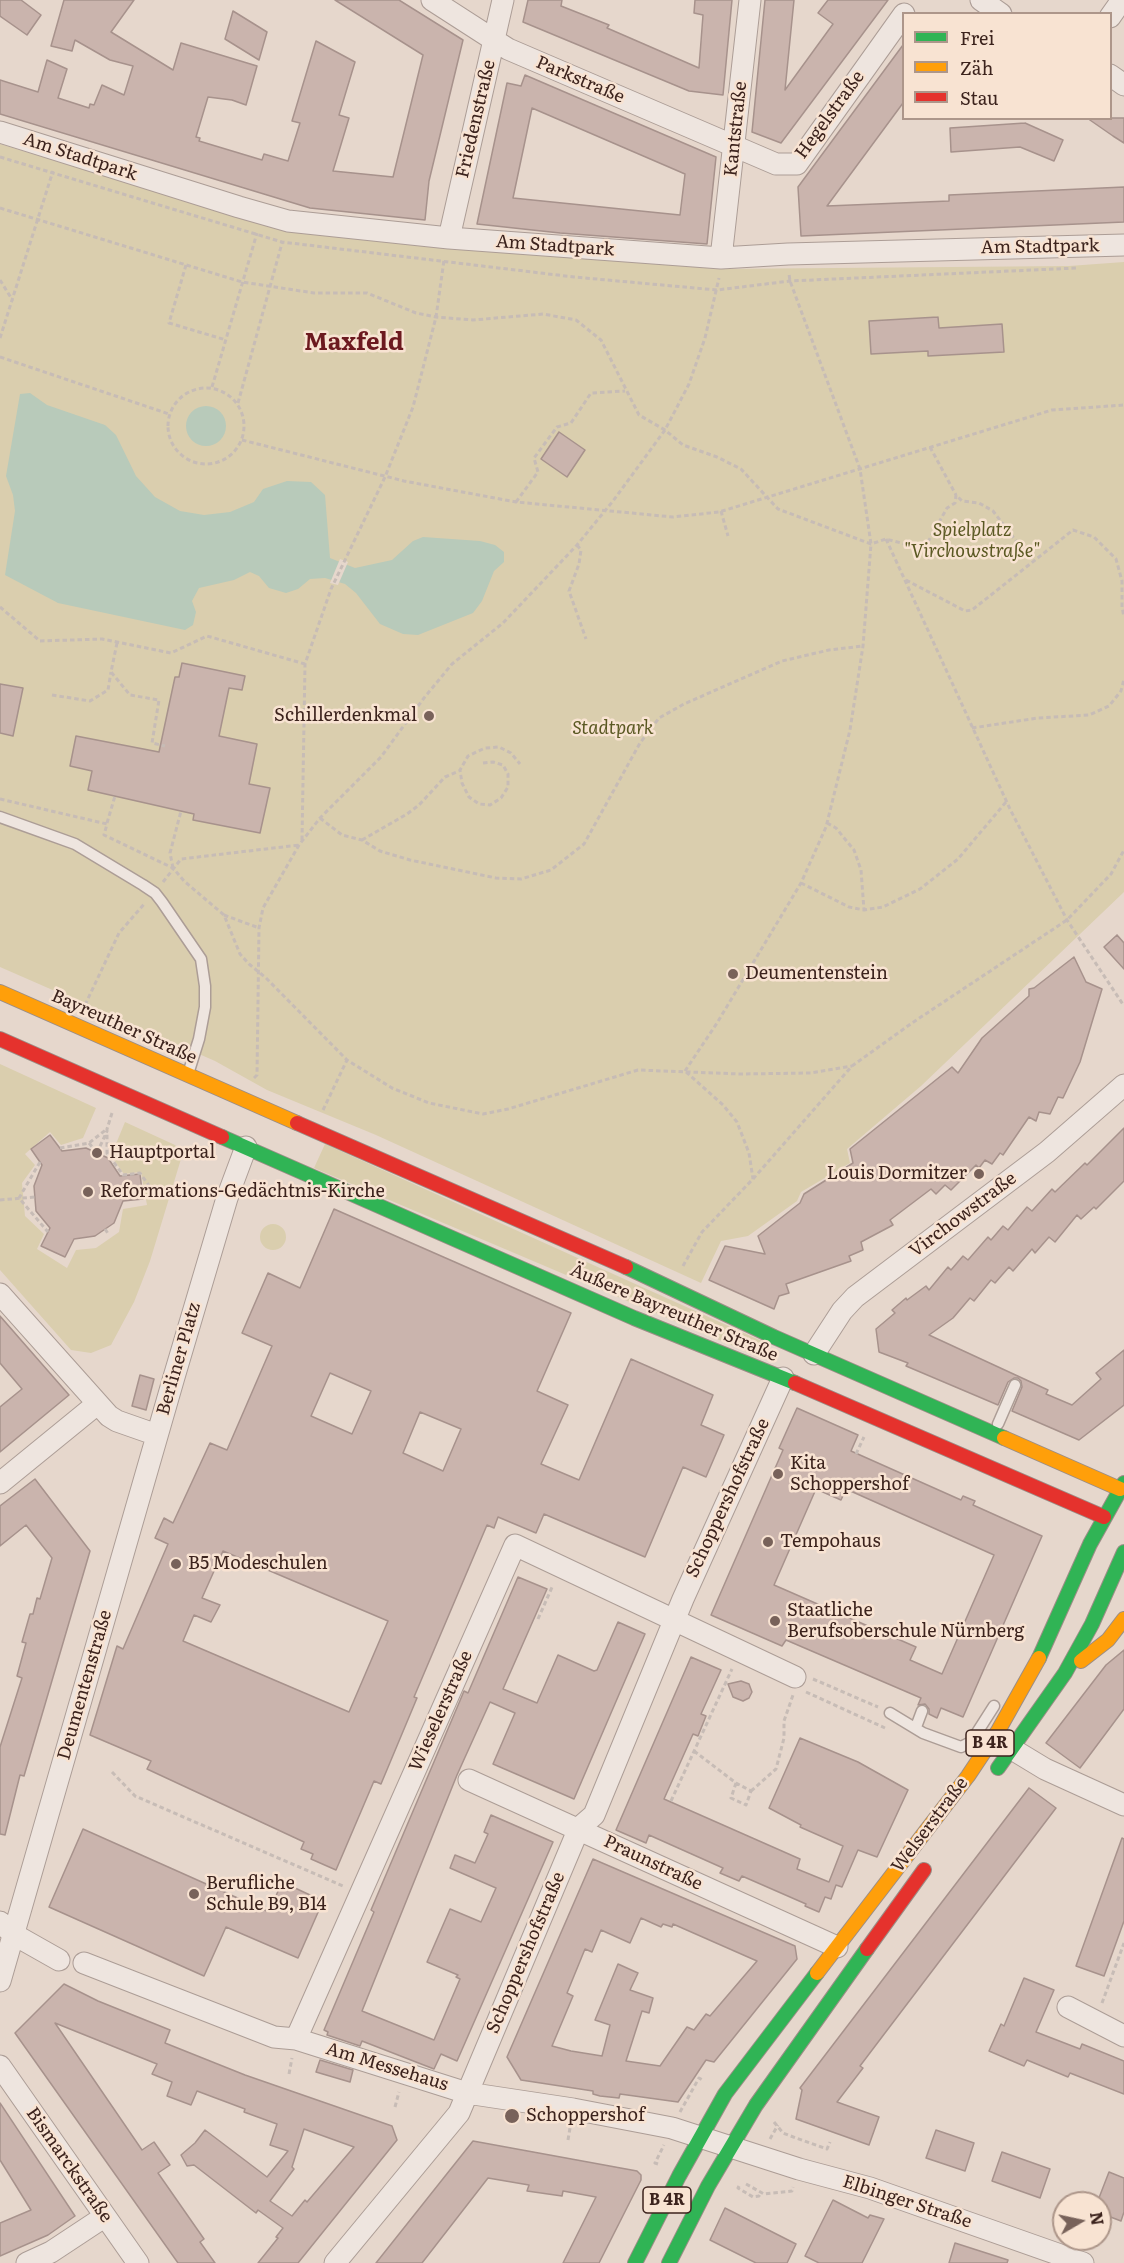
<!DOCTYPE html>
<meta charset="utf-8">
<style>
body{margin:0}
#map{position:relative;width:1124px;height:2263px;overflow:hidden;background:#e6d7cc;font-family:Literata,serif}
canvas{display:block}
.legend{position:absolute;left:902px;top:12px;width:210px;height:108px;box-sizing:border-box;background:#f8e3d2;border:2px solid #ad968a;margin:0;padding:8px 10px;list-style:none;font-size:18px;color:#3c231d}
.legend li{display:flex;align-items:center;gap:12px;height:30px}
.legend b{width:30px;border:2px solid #ad968a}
.north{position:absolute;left:1052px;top:2191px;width:60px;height:60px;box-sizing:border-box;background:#f8e3d2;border:2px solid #ad968a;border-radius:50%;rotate:81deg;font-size:16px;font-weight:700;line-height:24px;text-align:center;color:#3c231d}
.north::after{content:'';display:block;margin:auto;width:21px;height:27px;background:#78625a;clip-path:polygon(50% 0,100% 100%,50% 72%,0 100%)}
</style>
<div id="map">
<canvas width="1124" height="2263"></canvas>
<ul class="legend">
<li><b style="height:8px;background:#30b455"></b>Frei</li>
<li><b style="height:8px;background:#ff9f0a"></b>Zäh</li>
<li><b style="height:8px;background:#e5322d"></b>Stau</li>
</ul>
<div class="north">N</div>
</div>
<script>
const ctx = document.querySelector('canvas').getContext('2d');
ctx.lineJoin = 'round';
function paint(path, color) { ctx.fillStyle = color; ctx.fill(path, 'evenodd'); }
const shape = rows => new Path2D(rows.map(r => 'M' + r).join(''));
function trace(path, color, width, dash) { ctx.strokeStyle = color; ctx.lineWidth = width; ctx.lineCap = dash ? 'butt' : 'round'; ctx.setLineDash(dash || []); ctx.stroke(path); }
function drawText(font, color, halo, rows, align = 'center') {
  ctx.font = font + ' Literata,serif'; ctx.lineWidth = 5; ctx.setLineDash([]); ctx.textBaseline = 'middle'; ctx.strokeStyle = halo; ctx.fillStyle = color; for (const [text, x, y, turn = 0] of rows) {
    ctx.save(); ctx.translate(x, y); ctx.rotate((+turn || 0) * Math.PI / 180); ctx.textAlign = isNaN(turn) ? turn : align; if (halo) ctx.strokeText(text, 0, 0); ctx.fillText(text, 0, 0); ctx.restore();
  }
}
const green = shape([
 [0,144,253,221,716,269,1069,266,1124,262,1124,892,921,1086,847,1149,850,1163,801,1192,797,1201,748,1236,721,1241,701,1283,376,1135,267,1090,215,1061,0,967],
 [0,1064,96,1108,83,1138,61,1145,50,1132,25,1154,35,1165,22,1183,25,1216,44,1234,37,1249,67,1268,76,1250,96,1248,119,1232,123,1209,147,1205,141,1172,124,1174,111,1156,125,1122,175,1145,180,1151,181,1159,150,1261,134,1302,111,1345,91,1353,71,1350,0,1270],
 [325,1144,764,1342,757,1356,314,1168],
 '260 1237a13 13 0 1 1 26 0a13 13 0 1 1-26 0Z'
]);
const water = shape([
 [30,393,47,405,105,425,116,435,136,476,155,497,180,511,204,515,230,512,254,502,263,489,287,481,311,482,325,495,330,558,355,568,392,560,413,541,423,537,480,541,495,545,504,552,504,562,494,571,482,601,473,613,418,635,403,634,380,624,356,593,345,584,325,578,310,579,298,589,286,593,269,588,259,576,250,572,234,580,199,588,192,601,196,612,193,625,185,630,58,603,5,575,15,511,13,495,6,476,20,394],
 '186 426a20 20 0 1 1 40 0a20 20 0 1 1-40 0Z'
]);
const pier = shape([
 [340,559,348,562,338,585,330,583]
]);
const building = shape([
 [0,0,21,0,41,15,27,35,0,16,0,0],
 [64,0,134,0,111,32,173,70,181,43,257,66,246,105,232,100,208,97,196,137,200,138,199,141,262,160,264,154,288,161,300,123,292,121,316,41,355,62,339,115,349,118,333,171,393,177,423,55,335,0,399,0,463,40,429,181,425,220,310,208,0,114,0,80,38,92,47,60,67,69,58,98,89,108,90,104,94,105,102,85,124,95,133,66,110,60,75,40,72,51,51,46,64,0],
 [528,0,562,0,561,6,609,25,607,28,699,68,703,15,694,13,695,0,732,0,723,95,689,91,523,22,528,0],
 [765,0,794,0,785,90,833,24,818,13,828,0,888,0,781,143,752,132,765,0],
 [233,11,267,32,259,60,225,39,233,11],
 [903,45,903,103,827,206,949,201,949,195,1124,187,1124,222,801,236,798,187,903,45],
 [525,75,716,157,707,244,560,233,477,224,507,83,521,86,525,75],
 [532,108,685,174,680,215,513,198,532,108],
 [1087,118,1124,118,1124,143,1113,136,1087,118],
 [1025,123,1063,140,1054,161,1020,147,951,152,950,128,1025,123],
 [938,317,939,328,1002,324,1004,352,928,356,928,351,871,354,869,321,938,317],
 [559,432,585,450,567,477,541,459,559,432],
 [182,663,245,676,242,690,229,688,219,736,257,744,249,784,270,788,260,833,193,820,194,814,88,790,92,771,70,766,76,736,159,752,175,677,179,677,182,663],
 [0,684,23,688,13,736,0,733,0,684],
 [1117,935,1124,943,1124,969,1104,947,1117,935],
 [1074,957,1086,982,1102,989,1080,1062,1063,1098,1058,1097,1050,1114,1039,1112,1036,1121,1029,1117,1003,1155,1000,1153,992,1164,985,1160,979,1168,976,1165,951,1190,945,1185,936,1194,931,1189,890,1220,893,1225,861,1242,863,1250,849,1256,851,1261,786,1284,789,1293,779,1296,774,1309,709,1280,725,1246,765,1254,758,1236,800,1203,804,1194,853,1163,850,1149,952,1067,958,1073,982,1038,1029,996,1029,989,1034,988,1074,957],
 [1124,1128,1124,1181,1096,1209,1094,1207,1081,1219,1077,1215,1055,1242,1049,1237,1035,1253,1032,1249,1013,1271,1009,1267,995,1283,991,1280,974,1301,970,1298,953,1318,929,1335,1048,1390,1046,1394,1072,1405,1101,1379,1096,1373,1124,1350,1124,1405,1079,1440,1012,1411,1022,1387,1021,1381,1018,1378,1014,1378,1008,1382,998,1405,906,1366,908,1363,879,1352,876,1329,895,1313,892,1310,906,1298,907,1300,926,1286,929,1290,948,1267,951,1270,963,1256,968,1260,988,1237,991,1240,1003,1226,1008,1230,1027,1207,1032,1211,1052,1189,1055,1192,1085,1163,1087,1165,1124,1128],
 [50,1135,62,1151,86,1148,108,1158,120,1176,140,1174,143,1199,123,1201,114,1223,95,1236,74,1239,65,1257,41,1246,50,1228,36,1211,34,1186,42,1165,31,1149,50,1135],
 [334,1209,571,1313,537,1391,568,1405,541,1464,579,1480,631,1359,713,1395,701,1425,724,1435,706,1477,683,1467,645,1557,544,1514,536,1533,498,1517,494,1528,487,1525,414,1697,417,1698,381,1784,374,1781,336,1870,311,1859,313,1854,301,1849,304,1842,147,1769,151,1761,90,1735,117,1646,123,1649,168,1544,155,1538,164,1518,173,1523,210,1443,227,1450,272,1346,242,1333,268,1273,300,1288,334,1209],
 [330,1373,371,1391,352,1434,311,1416,330,1373],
 [420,1412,461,1429,443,1471,403,1453,420,1412],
 [223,1551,388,1621,349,1712,183,1641,194,1615,211,1622,220,1605,202,1598,223,1551],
 [0,1316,69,1395,0,1452,0,1407,22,1389,0,1363,0,1316],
 [140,1375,154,1379,146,1410,132,1406,140,1375],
 [797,1408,858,1435,851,1451,961,1500,963,1496,975,1501,973,1505,1042,1536,963,1717,941,1708,937,1718,929,1714,929,1709,925,1704,918,1705,921,1698,786,1640,782,1646,711,1615,783,1450,779,1448,797,1408],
 [816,1489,841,1500,846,1489,994,1555,942,1674,910,1660,916,1647,774,1585,816,1489],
 [35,1479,90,1551,24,1776,20,1775,5,1835,0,1834,0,1747,22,1678,17,1676,26,1643,22,1642,30,1614,33,1614,37,1598,40,1599,52,1558,26,1525,0,1546,0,1506,35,1479],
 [518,1577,547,1589,503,1689,537,1703,558,1655,594,1671,597,1670,618,1622,645,1634,574,1799,493,1764,515,1713,490,1702,457,1775,362,2011,434,2040,460,1979,456,1977,458,1975,427,1962,450,1909,481,1922,496,1888,450,1868,455,1855,475,1863,488,1834,484,1832,491,1815,553,1842,457,2061,441,2054,434,2069,362,2041,360,2046,327,2035,328,2032,324,2030,374,1912,371,1910,459,1703,464,1691,468,1693,518,1577],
 [1124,1650,1124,1709,1080,1768,1046,1743,1106,1665,1124,1650],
 [691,1657,721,1670,701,1714,706,1716,698,1736,693,1734,664,1799,800,1859,797,1869,829,1882,843,1846,800,1827,801,1825,769,1808,800,1738,858,1762,908,1790,877,1857,858,1850,842,1887,836,1885,831,1899,825,1897,819,1912,805,1906,806,1904,742,1876,739,1881,720,1873,723,1868,649,1835,646,1843,616,1830,691,1657],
 [741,1681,749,1684,752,1692,749,1698,743,1701,733,1697,728,1684,741,1681],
 [1029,1788,1056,1808,885,2033,860,2066,863,2068,837,2102,879,2117,869,2145,796,2119,802,2090,800,2088,1029,1788],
 [83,1829,269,1912,282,1882,323,1901,298,1958,226,1927,204,1976,49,1907,83,1829],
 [1122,1838,1124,1839,1124,1921,1104,1976,1076,1966,1122,1838],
 [593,1859,795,1946,797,1959,714,2062,706,2060,678,2102,620,2094,619,2098,600,2096,593,2094,593,2091,521,2080,507,2057,593,1859],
 [641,1918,661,1927,663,1924,672,1927,673,1924,757,1961,710,2016,706,2014,694,2030,687,2027,660,2066,626,2061,642,2011,649,2013,653,1998,630,1990,638,1973,618,1964,595,2020,610,2025,602,2056,571,2051,552,2046,573,1996,567,1993,585,1949,592,1952,601,1930,630,1943,641,1918],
 [1024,1978,1054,1990,1036,2032,1080,2049,1082,2044,1124,2061,1124,2094,1070,2073,1068,2077,1027,2060,1024,2066,989,2051,1001,2024,1004,2026,1024,1978],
 [64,1984,98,2001,170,2030,165,2043,245,2075,392,2126,397,2140,298,2263,258,2263,278,2238,276,2237,283,2228,258,2210,256,2213,194,2165,187,2166,181,2155,195,2143,205,2130,267,2177,288,2151,270,2145,277,2124,244,2112,245,2109,197,2091,191,2105,167,2096,172,2082,152,2074,157,2064,55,2023,142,2150,154,2142,170,2165,158,2173,204,2239,200,2242,215,2263,178,2263,15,2033,64,1984],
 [304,2129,354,2147,307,2202,305,2200,292,2216,270,2201,294,2169,292,2167,304,2129],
 [320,2060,353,2070,350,2082,316,2072,320,2060],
 [0,2103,75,2216,48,2235,0,2256,0,2223,31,2210,0,2160,0,2103],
 [936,2130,974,2143,965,2171,926,2158,936,2130],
 [473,2141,637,2171,641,2175,641,2180,599,2263,563,2263,596,2197,563,2191,562,2196,527,2191,529,2185,488,2178,422,2263,376,2263,473,2141],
 [1002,2152,1050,2169,1040,2198,992,2181,1002,2152],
 [1109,2172,1124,2178,1124,2212,1121,2221,1100,2213,1100,2203,1097,2203,1109,2172],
 [833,2200,868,2218,870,2215,884,2219,862,2263,819,2263,805,2256,833,2200],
 [725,2208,796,2244,787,2263,756,2263,710,2240,725,2208],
 [955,2243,1008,2260,1007,2263,949,2263,955,2243]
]);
const path = shape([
 [0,157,282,242,574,277,717,290,790,281,1077,268],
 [0,208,242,282,314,293,367,293,416,313,436,317,473,320,543,314,576,320,601,340,639,415,665,430,683,445,717,457,741,469,778,509,871,544,886,539,924,549,947,508,955,503,956,495,962,501,979,503,993,511,1023,550],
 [186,265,169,323,226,340],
 [0,280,13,301],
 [0,338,53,171],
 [0,357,169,414],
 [212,387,257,233],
 '168 426a38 38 0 1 1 76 0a38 38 0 1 1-76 0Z',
 [238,403,282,243],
 [242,440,404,481,516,502,673,517,719,512,1052,410,1124,405],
 [930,447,956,495],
 [516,502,538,472,534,458,557,427,571,423,591,393,625,391],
 [721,511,728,536],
 [886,539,1010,809,1067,920,1124,1006],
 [577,545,581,550,579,564,569,591,586,639],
 [906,580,965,611,972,610,1073,530,1094,537,1116,559,1122,581,1122,607,1124,617],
 [0,607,40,641,102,639,171,653,207,636,305,664],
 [117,643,111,672,130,695,159,700,152,743,165,746],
 [52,695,90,701,108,690,111,672],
 [972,728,1038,718,1089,715,1109,706,1121,691,1124,679],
 [483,763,493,762,503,765,508,774,508,787,501,798,490,805,479,804,469,797,462,783,460,770,468,756,485,748,499,747,511,753,520,764],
 [0,799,107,824,104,835,173,868,184,881,224,915,240,954,249,964,266,978,347,1060,392,1088,429,1103,483,1114,508,1109,638,1070,740,1074,811,1073,852,1066],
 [320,818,342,835,362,840,380,851,410,860,496,878,521,879,551,870,584,844,640,743,659,718,684,704,782,661,829,650,863,646],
 [107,823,115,796],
 [827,823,836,828,854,850,861,870,864,910],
 [302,840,305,664,331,589,385,477,413,407,436,317,444,260],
 [362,840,407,814,419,805,445,777,459,771],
 [173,868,170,853,181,811],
 [163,882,181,859,299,845],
 [801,883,849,907,864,910,883,907,920,889,958,859,1006,802],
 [224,915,259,928],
 [85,1005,119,933,145,903],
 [685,1071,717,1023,801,883,826,827,850,730,863,646,871,544,860,469,790,281,789,274],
 [686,1072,723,1105,737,1122,749,1153,753,1179],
 [254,1078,257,1075,259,928,263,908,299,845,320,818,381,757,424,698,452,664,503,623,577,545,613,501,665,430,689,384,705,338,719,278],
 [323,1110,347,1060],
 [112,1113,107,1129,107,1153,123,1175,140,1173,157,1197],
 [89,1143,97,1153,107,1153],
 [60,1148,89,1143,107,1129],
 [97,1153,107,1131],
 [40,1162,19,1198,48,1232],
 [0,1200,35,1197],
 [105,1229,109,1235],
 [683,1266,702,1232,753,1179,852,1066,912,1023,1067,920,1111,874,1124,850],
 [856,1454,864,1437],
 [538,1619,553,1585],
 [813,1679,878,1707],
 [806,1692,885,1728],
 [694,1751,736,1783,751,1791,746,1805,731,1798,736,1783],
 [112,1772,135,1796,343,1886],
 [751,1791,776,1769,784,1738,784,1721,793,1695],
 [671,1801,732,1669],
 [1102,2003,1124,1943],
 [289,2074,292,2058],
 [395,2107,399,2092],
 [680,2112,699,2078,704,2081],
 [774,2122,783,2133,796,2138,827,2149,830,2142],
 [770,2139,778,2125],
 [568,2140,570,2128],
 [658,2164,655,2163,664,2145],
 [746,2184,764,2194,792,2191,793,2187],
 [739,2186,738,2188,753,2197,759,2196,761,2193]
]);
const lane = shape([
 [0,817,75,844,143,885,155,893,162,902,201,959,205,986,205,1007,199,1039,188,1074],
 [998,1424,1015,1385],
 [890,1713,923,1733,961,1747,971,1742,994,1706],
 [916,1727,922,1711]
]);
const street = shape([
 [432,0,508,49,776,164,797,164,904,14],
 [981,0,1001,14],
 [1110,17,1122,0],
 [1110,75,1124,85],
 [0,132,239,207,288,221,449,238,721,258,788,254,1124,245],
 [449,238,503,0],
 [721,258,750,0],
 [0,1294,109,1416,117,1421,157,1435],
 [814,1354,842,1311,855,1297,1047,1152,1124,1085],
 [0,1483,97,1404],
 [1012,1749,1045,1769,1124,1805],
 [469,1780,837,1947],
 [0,1922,13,1934,59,1960],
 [84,1963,274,2037,296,2039,467,2093,573,2109,672,2128,799,2169,870,2188,1083,2263],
 [0,1981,174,1377,227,1198,246,1147],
 [1068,2007,1124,2036],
 [296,2039,515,1545,795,1677],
 [0,2066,138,2263],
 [27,2263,51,2252,104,2217],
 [335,2263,459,2113,579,1828,594,1815,683,1599,783,1378]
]);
const fast = shape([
 [222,1137,634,1318,795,1383],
 [626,1267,774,1337,1004,1438],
 [1039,1658,1090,1544,1124,1483],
 [998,1768,1065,1673,1092,1624,1124,1552],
 [635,2263,679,2176,725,2094,817,1973],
 [669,2263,708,2186,756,2105,867,1949]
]);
const slow = shape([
 [0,992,297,1123],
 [1004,1438,1120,1489],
 [1081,1661,1108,1640,1124,1619],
 [817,1973,968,1776,998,1731,1039,1658]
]);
const jam = shape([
 [0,1039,222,1137],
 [297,1123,626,1267],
 [795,1383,1104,1517],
 [867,1949,924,1870]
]);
const markers = [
 [429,716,6,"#78625a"],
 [733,974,6,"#78625a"],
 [97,1153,6,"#78625a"],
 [979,1174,6,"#78625a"],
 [88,1192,6,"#78625a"],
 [778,1474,6,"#78625a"],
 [768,1542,6,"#78625a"],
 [176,1564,6,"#78625a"],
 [775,1621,6,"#78625a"],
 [194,1894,6,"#78625a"],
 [512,2116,8,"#78625a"]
];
const shields = [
 [990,1743,48],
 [667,2200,48]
];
const shieldNames = [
 ["B 4R",990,1743],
 ["B 4R",667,2200]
];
const streetNames = [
 ["Parkstraße",580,80,23],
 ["Hegelstraße",830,115,-54],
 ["Friedenstraße",476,119,-77],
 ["Kantstraße",736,129,-84],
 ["Am Stadtpark",80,157,18],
 ["Am Stadtpark",555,246,4],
 ["Am Stadtpark",1040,247,-1],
 ["Bayreuther Straße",124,1027,24],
 ["Virchowstraße",963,1215,-37],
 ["Äußere Bayreuther Straße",674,1313,23],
 ["Berliner Platz",179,1359,-74],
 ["Schoppershofstraße",728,1498,-65],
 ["Deumentenstraße",85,1685,-74],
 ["Wieselerstraße",441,1711,-66],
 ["Welserstraße",930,1825,-53],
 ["Praunstraße",653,1863,25],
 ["Schoppershofstraße",526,1953,-67],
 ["Am Messehaus",387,2067,17],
 ["Bismarckstraße",69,2165,55],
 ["Elbinger Straße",907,2202,18]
];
const parkNames = [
 ["Spielplatz",972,531],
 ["\"Virchowstraße\"",972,552],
 ["Stadtpark",613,729]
];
const poiNames = [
 ["Schillerdenkmal",417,716,"right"],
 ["Deumentenstein",745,974],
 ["Hauptportal",109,1153],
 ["Louis Dormitzer",967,1174,"right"],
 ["Reformations-Gedächtnis-Kirche",100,1192],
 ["Kita",790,1464],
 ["Schoppershof",790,1485],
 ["Tempohaus",780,1542],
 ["B5 Modeschulen",188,1564],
 ["Staatliche",787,1611],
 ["Berufsoberschule Nürnberg",787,1632],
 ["Berufliche",206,1884],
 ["Schule B9, B14",206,1905],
 ["Schoppershof",526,2116]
];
const districtNames = [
 ["Maxfeld",354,343]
];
paint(green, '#daceae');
paint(water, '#b8caba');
paint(pier, '#e6d7cc');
paint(building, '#cab4ad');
trace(building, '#a7928c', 1.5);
trace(lane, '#ac9d96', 13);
trace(street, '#ac9d96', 23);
trace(fast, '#9b8d86', 16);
trace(slow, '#9b8d86', 16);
trace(jam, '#9b8d86', 16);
trace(path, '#c7bcb6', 3, [4.5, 3]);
trace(lane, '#eee5df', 10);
trace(street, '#eee5df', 21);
trace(fast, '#30b455', 14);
trace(slow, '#ff9f0a', 14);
trace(jam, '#e5322d', 14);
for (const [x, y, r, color] of markers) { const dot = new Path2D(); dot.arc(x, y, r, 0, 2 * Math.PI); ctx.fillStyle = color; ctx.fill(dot); trace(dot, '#f8e3d2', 2); }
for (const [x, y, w] of shields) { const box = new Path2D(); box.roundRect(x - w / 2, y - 13, w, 26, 4.5); ctx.fillStyle = '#f8e3d2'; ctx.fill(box); trace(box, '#3c231d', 1.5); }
drawText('bold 16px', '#3c231d', null, shieldNames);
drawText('18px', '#3c231d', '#f8e3d2', streetNames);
drawText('italic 18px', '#5a5822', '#f8e3d2', parkNames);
drawText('18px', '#3c231d', '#f8e3d2', poiNames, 'left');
drawText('bold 24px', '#6c191f', '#f8e3d2', districtNames);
</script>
